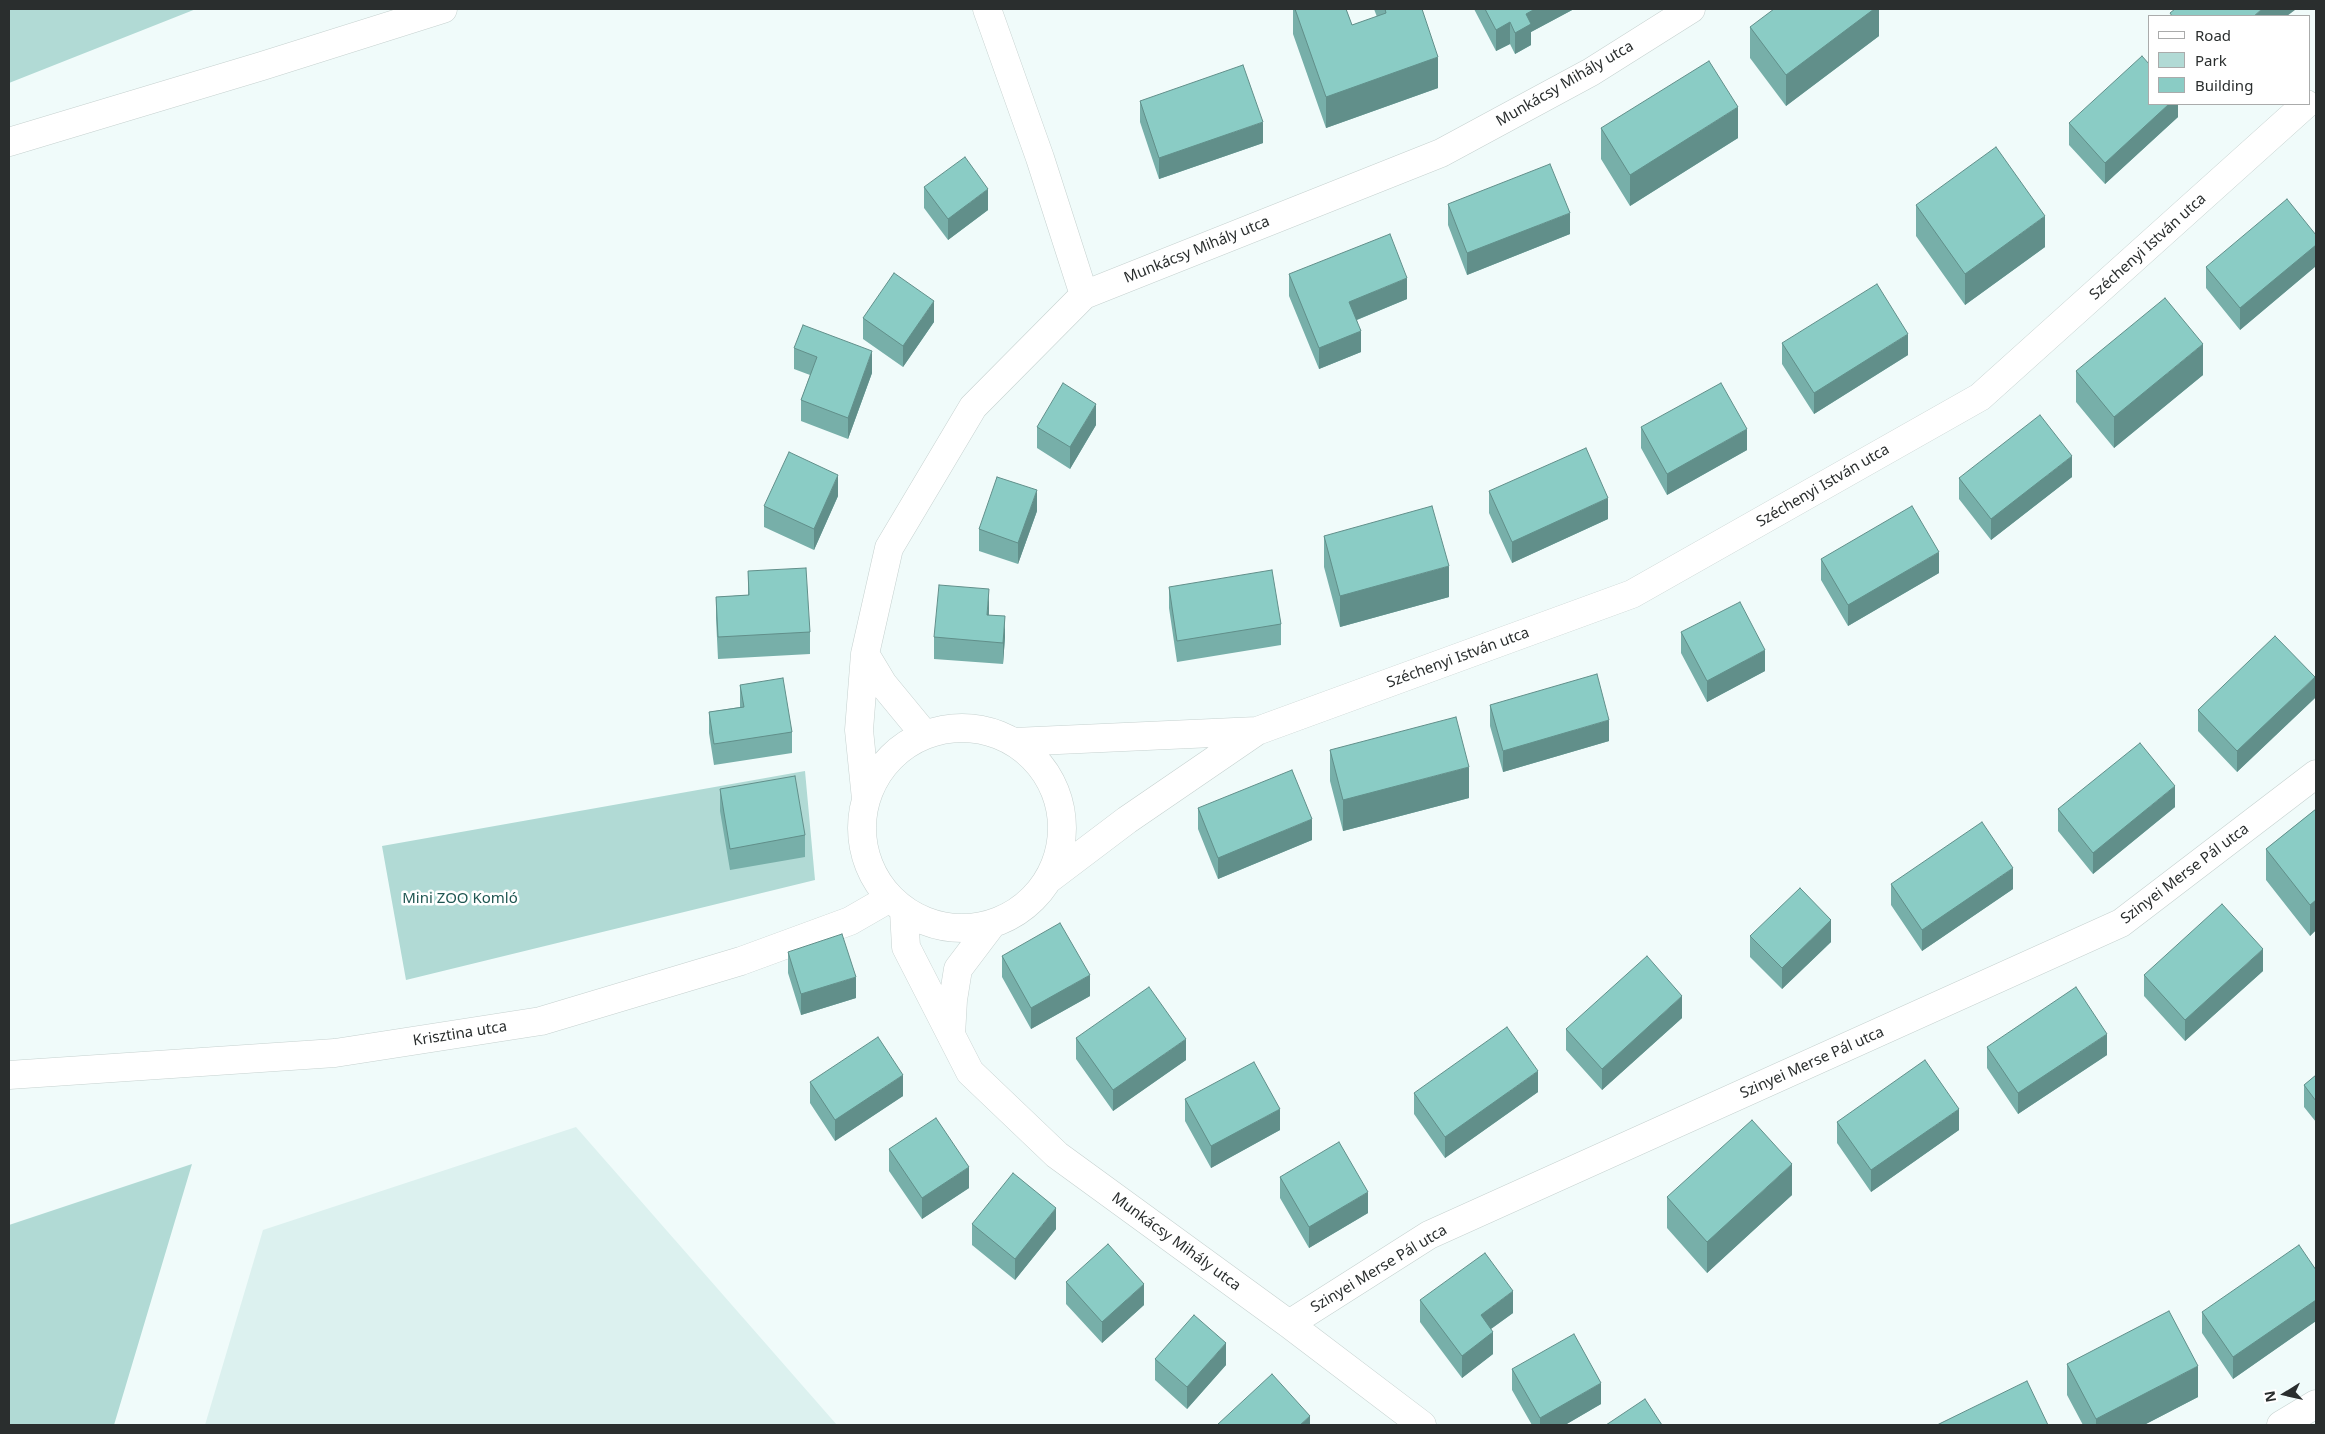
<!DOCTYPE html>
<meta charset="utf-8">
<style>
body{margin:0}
#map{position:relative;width:2325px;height:1434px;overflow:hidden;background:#f0fbfa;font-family:"Noto Sans",sans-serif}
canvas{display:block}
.frame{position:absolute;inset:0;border:10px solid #2a2e2e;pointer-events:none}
.legend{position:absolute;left:2148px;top:15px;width:162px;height:90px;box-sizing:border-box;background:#fff;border:1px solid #aaabab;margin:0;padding:6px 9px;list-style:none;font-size:15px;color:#2a2e2e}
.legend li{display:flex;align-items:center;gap:10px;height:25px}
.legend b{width:25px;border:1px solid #aaabab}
.north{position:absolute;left:2260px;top:1369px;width:50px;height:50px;-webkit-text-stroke:4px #fff;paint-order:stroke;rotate:260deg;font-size:14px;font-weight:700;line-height:20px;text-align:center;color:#2a2e2e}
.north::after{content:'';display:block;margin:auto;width:18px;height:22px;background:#2a2e2e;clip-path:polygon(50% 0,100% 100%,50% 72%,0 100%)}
</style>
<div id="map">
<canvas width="2325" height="1434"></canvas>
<div class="frame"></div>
<ul class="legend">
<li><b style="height:6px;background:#fff"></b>Road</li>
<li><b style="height:14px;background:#b1dad5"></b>Park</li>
<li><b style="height:14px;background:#8accc5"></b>Building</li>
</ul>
<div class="north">N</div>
</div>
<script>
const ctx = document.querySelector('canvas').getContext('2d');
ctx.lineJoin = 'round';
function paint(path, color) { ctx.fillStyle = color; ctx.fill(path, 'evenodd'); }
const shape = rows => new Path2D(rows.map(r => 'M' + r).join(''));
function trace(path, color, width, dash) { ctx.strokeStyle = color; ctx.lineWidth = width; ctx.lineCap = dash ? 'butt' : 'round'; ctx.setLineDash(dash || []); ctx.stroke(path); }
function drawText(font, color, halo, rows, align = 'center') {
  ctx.font = font + ' "Noto Sans",sans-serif'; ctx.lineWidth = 5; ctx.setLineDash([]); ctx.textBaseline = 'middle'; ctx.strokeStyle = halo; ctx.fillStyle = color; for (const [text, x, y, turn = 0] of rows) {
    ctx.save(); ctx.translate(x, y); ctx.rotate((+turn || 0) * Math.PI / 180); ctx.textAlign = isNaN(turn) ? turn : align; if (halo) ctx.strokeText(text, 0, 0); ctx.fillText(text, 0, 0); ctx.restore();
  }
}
const built = shape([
 [576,1127,837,1425,205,1425,263,1230]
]);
const green = shape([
 [9,9,196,9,9,83],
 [805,771,815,880,406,980,382,846],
 [192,1164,114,1425,9,1425,9,1225]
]);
const street = shape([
 [987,9,1040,158,1084,295],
 [9,142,262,66,443,9],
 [865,654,883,684,925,735],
 '862 828a100 100 0 1 1 200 0a100 100 0 1 1-200 0Z',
 [1014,742,1257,731],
 [866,799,859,730,865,654,889,548,973,407,1084,295,1441,153,1591,72,1691,9],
 [1049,879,1127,820,1257,731,1632,594,1980,397,2306,104],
 [904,911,906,947,970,1072,1057,1155,1289,1324,1422,1425],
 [951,1035,953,1000,958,969,992,924],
 [9,1075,335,1053,541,1021,741,961,850,921,890,898],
 [1289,1324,1429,1235,2121,923,2316,774],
 [2281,1425,2316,1404]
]);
const wall = shape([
 [1293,9,1346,9,1352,25,1377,17,1374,9,1422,9,1438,88,1326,128,1293,34],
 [1474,9,1574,9,1531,32,1531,45,1515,54,1510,44,1496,51],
 [1879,9,1879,36,1786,106,1750,58,1750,27],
 [1140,101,1263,143,1159,179,1140,122],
 [2178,104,2178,117,2105,184,2069,145,2069,123],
 [1601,128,1738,138,1630,206,1601,159],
 [924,187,988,210,948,240,924,208],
 [1448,204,1570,234,1467,275,1448,225],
 [1916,205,2045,247,1965,305,1916,236],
 [2316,235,2316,266,2240,330,2206,288,2206,267],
 [1289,274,1407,299,1357,320,1361,352,1319,369,1289,296],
 [863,318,934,322,903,367,863,339],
 [1782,343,1908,355,1814,414,1782,364],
 [794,348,872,373,848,439,801,421,801,400,810,375,794,369],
 [2076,371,2203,375,2114,448,2076,402],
 [1096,425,1070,469,1037,448,1037,427],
 [1641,427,1747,450,1667,495,1641,448],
 [2072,477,1991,540,1959,499,1959,478],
 [1489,491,1608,519,1512,563,1489,513],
 [838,496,814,550,764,527,764,506],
 [1037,511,1018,564,979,551,979,529],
 [1324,536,1449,597,1340,627,1324,567],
 [1821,559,1939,573,1848,626,1821,580],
 [748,571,810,632,810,654,718,659,716,618,716,597,748,595],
 [1169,587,1281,624,1281,645,1177,662,1169,608],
 [989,610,989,615,1005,637,1003,664,934,659,934,637],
 [1681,632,1765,671,1707,702,1681,653],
 [740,685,792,732,792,753,714,765,709,733,709,712,740,707],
 [2315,698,2237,772,2198,731,2198,710],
 [1490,705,1609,741,1503,772,1490,726],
 [1330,750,1469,798,1343,831,1330,781],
 [720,789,805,835,805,857,730,870,720,811],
 [2175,807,2093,874,2058,831,2058,809],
 [1198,808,1312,840,1218,879,1198,829],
 [2316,809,2316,930,2310,936,2266,880,2266,849],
 [1891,884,2013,889,1922,951,1891,905],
 [1750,936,1831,942,1782,989,1750,957],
 [788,952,856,998,801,1015,788,973],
 [1002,956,1090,996,1031,1029,1002,977],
 [2263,971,2185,1041,2144,996,2144,975],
 [1682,1018,1602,1090,1566,1050,1566,1029],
 [1076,1038,1186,1060,1113,1111,1076,1059],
 [1987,1047,2107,1055,2018,1114,1987,1068],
 [2316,1075,2316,1122,2304,1107,2304,1085],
 [810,1082,903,1096,835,1141,810,1103],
 [1538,1092,1445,1158,1414,1114,1414,1093],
 [1185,1099,1280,1130,1211,1168,1185,1121],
 [1837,1122,1959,1130,1871,1192,1837,1143],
 [889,1149,969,1188,922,1219,889,1171],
 [1280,1177,1368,1213,1309,1248,1280,1198],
 [1792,1195,1707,1273,1667,1228,1667,1197],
 [972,1224,1056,1229,1015,1280,972,1245],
 [2316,1270,2316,1321,2233,1379,2202,1333,2202,1312],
 [1066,1282,1144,1305,1102,1343,1066,1304],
 [1420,1300,1513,1313,1491,1329,1493,1354,1462,1378,1420,1322],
 [1155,1359,1226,1365,1187,1409,1155,1380],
 [2067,1364,2198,1397,2144,1425,2083,1425,2067,1395],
 [1512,1369,1601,1404,1565,1425,1532,1425,1512,1390]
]);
const shadedWall = shape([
 [1535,9,1574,9,1531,32,1531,45,1515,54,1515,33,1526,14],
 [1874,9,1879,9,1879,36,1786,106,1786,75],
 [2262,9,2295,9,2295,10,2287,16,2254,16],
 [1510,22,1510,44,1496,51,1496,30],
 [1438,57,1438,88,1326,128,1326,97],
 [2169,104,2178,104,2178,117,2105,184,2105,163],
 [1738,107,1738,138,1630,206,1630,175],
 [1263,122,1263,143,1159,179,1159,158],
 [988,189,988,210,948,240,948,219],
 [1570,213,1570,234,1467,275,1467,253],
 [2045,216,2045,247,1965,305,1965,274],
 [2316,245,2316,266,2240,330,2240,308],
 [1407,278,1407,299,1349,323,1349,302],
 [934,301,934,322,903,367,903,346],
 [1361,331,1361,352,1319,369,1319,348],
 [1908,334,1908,355,1814,414,1814,393],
 [2203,344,2203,375,2114,448,2114,417],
 [872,351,872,373,848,439,848,418],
 [1096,404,1096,425,1070,469,1070,447],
 [1747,429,1747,450,1667,495,1667,474],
 [2072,456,2072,477,1991,540,1991,519],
 [838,475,838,496,814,550,814,529],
 [1037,490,1037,511,1018,564,1018,543],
 [1608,498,1608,519,1512,563,1512,542],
 [1939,552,1939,573,1848,626,1848,605],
 [1449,566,1449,597,1340,627,1340,596],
 [989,589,989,610,987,636,987,615],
 [1005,616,1005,637,1003,664,1003,643],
 [1765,650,1765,671,1707,702,1707,681],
 [2315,677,2315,698,2237,772,2237,751],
 [1609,720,1609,741,1503,772,1503,751],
 [1469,767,1469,798,1343,831,1343,800],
 [2175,786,2175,807,2093,874,2093,853],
 [1312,819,1312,840,1218,879,1218,858],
 [2013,868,2013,889,1922,951,1922,930],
 [2316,900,2316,930,2310,936,2310,905],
 [1831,920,1831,942,1782,989,1782,968],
 [2263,949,2263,971,2185,1041,2185,1020],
 [1090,975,1090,996,1031,1029,1031,1008],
 [856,977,856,998,801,1015,801,994],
 [1682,996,1682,1018,1602,1090,1602,1069],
 [2107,1034,2107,1055,2018,1114,2018,1093],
 [1186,1039,1186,1060,1113,1111,1113,1090],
 [1538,1071,1538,1092,1445,1158,1445,1137],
 [903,1075,903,1096,835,1141,835,1120],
 [1280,1109,1280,1130,1211,1168,1211,1146],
 [1959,1109,1959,1130,1871,1192,1871,1170],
 [1792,1164,1792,1195,1707,1273,1707,1242],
 [969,1167,969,1188,922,1219,922,1198],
 [1368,1192,1368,1213,1309,1248,1309,1227],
 [1056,1208,1056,1229,1015,1280,1015,1259],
 [1144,1284,1144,1305,1102,1343,1102,1322],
 [1513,1291,1513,1313,1481,1336,1481,1315],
 [2316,1300,2316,1321,2233,1379,2233,1357],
 [1493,1332,1493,1354,1462,1378,1462,1356],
 [1226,1343,1226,1365,1187,1409,1187,1387],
 [2198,1366,2198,1397,2144,1425,2096,1425,2096,1419],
 [1601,1383,1601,1404,1565,1425,1540,1425,1540,1418],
 [1310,1416,1310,1425,1300,1425]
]);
const building = shape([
 [1295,9,1346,9,1352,25,1386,13,1385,9,1422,9,1438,57,1326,97,1295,9],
 [1485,9,1535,9,1526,14,1531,24,1515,33,1510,22,1496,30,1485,9],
 [1774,9,1874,9,1786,75,1750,27,1774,9],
 [2175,9,2262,9,2254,16,2172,16,2170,13,2175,9],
 [2142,56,2149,64,2149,104,2169,104,2105,163,2069,123,2142,56],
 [1709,61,1738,107,1630,175,1601,128,1709,61],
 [1243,65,1263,122,1159,158,1140,101,1243,65],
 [1996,147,2045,216,1965,274,1916,205,1996,147],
 [965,157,988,189,948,219,924,187,965,157],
 [1550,164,1570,213,1467,253,1448,204,1550,164],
 [2287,199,2316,235,2316,245,2240,308,2206,267,2287,199],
 [1390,234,1407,278,1349,302,1361,331,1319,348,1289,274,1390,234],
 [894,273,934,301,903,346,863,318,894,273],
 [1877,284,1908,334,1814,393,1782,343,1877,284],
 [2165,298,2203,344,2114,417,2076,371,2165,298],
 [803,325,872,351,848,418,801,400,817,357,794,348,803,325],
 [1063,383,1096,404,1070,447,1037,427,1063,383],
 [1721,383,1747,429,1667,474,1641,427,1721,383],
 [2040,415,2072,456,1991,519,1959,478,2040,415],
 [1586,448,1608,498,1512,542,1489,491,1586,448],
 [789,452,838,475,814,529,764,506,789,452],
 [997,477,1037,490,1018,543,979,529,997,477],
 [1432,506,1449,566,1340,596,1324,536,1432,506],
 [1912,506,1939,552,1848,605,1821,559,1912,506],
 [806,568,810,632,718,637,716,597,749,595,748,571,806,568],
 [1272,570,1281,624,1177,641,1169,587,1272,570],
 [939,585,989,589,987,615,1005,616,1003,643,934,637,939,585],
 [1740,602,1765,650,1707,681,1681,632,1740,602],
 [2275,636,2315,677,2237,751,2198,710,2275,636],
 [1597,674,1609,720,1503,751,1490,705,1597,674],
 [783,678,792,732,714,744,709,712,744,707,740,685,783,678],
 [1456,717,1469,767,1343,800,1330,750,1456,717],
 [2140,743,2175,786,2093,853,2058,809,2140,743],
 [1292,770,1312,819,1218,858,1198,808,1292,770],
 [795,776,805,835,730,849,720,789,795,776],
 [2316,809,2316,900,2310,905,2266,849,2316,809],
 [1982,822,2013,868,1922,930,1891,884,1982,822],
 [1800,888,1831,920,1782,968,1750,936,1800,888],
 [2222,904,2263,949,2185,1020,2144,975,2222,904],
 [1060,923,1090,975,1031,1008,1002,956,1060,923],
 [842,934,856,977,801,994,788,952,842,934],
 [1647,956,1682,996,1602,1069,1566,1029,1647,956],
 [1149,987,1186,1039,1113,1090,1076,1038,1149,987],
 [2076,987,2107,1034,2018,1093,1987,1047,2076,987],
 [1507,1027,1538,1071,1445,1137,1414,1093,1507,1027],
 [878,1037,903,1075,835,1120,810,1082,878,1037],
 [1925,1060,1959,1109,1871,1170,1837,1122,1925,1060],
 [1254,1062,1280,1109,1211,1146,1185,1099,1254,1062],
 [2316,1075,2316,1101,2304,1085,2316,1075],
 [936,1118,969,1167,922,1198,889,1149,936,1118],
 [1752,1120,1792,1164,1707,1242,1667,1197,1752,1120],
 [1339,1142,1368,1192,1309,1227,1280,1177,1339,1142],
 [1013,1173,1056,1208,1015,1259,972,1224,1013,1173],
 [1108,1244,1144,1284,1102,1322,1066,1282,1108,1244],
 [2299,1245,2316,1270,2316,1300,2233,1357,2202,1312,2299,1245],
 [1485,1253,1513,1291,1481,1315,1493,1332,1462,1356,1420,1300,1485,1253],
 [2169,1311,2198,1366,2096,1419,2067,1364,2169,1311],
 [1194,1315,1226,1343,1187,1387,1155,1359,1194,1315],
 [1574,1334,1601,1383,1540,1418,1512,1369,1574,1334],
 [1272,1374,1310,1416,1300,1425,1217,1425,1272,1374],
 [2027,1381,2048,1425,1937,1425,2027,1381],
 [1645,1399,1662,1425,1606,1425,1645,1399]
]);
const streetNames = [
 ["Munkácsy Mihály utca",1565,84,-30],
 ["Széchenyi István utca",2148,247,-42],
 ["Munkácsy Mihály utca",1197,250,-22],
 ["Széchenyi István utca",1823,486,-30],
 ["Széchenyi István utca",1458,658,-20],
 ["Szinyei Merse Pál utca",2185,874,-37],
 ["Krisztina utca",460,1034,-9],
 ["Szinyei Merse Pál utca",1812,1063,-24],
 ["Munkácsy Mihály utca",1176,1242,36],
 ["Szinyei Merse Pál utca",1379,1269,-31]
];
const parkNames = [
 ["Mini ZOO Komló",460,899]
];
paint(built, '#dcf1ef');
paint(green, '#b1dad5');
trace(street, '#c5d1cf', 29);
trace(street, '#fff', 28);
paint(wall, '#77afa9');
paint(shadedWall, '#618f8a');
paint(building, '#8accc5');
trace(building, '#618f8a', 1);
drawText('15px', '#2a2e2e', '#fff', streetNames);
drawText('15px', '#1f5752', '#fff', parkNames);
</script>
